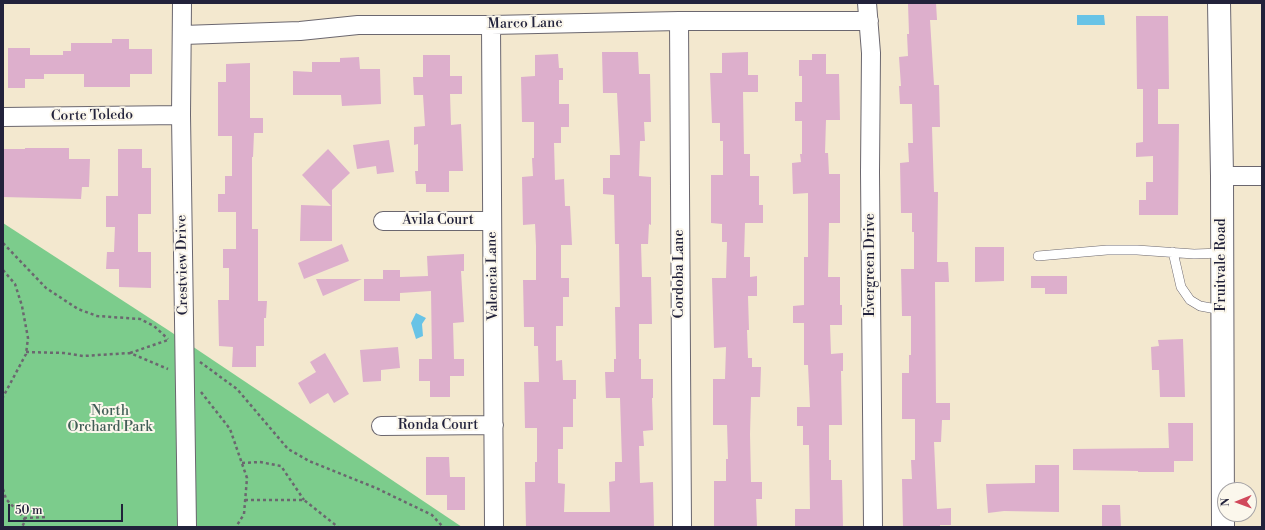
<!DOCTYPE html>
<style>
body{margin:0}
#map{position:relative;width:1265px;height:530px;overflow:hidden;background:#f3e8cf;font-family:"Libre Bodoni",serif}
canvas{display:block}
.frame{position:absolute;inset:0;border:4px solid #22223b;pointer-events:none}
.north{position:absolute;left:1217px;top:482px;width:40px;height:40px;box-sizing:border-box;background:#fbf7ec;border:1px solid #a4a2a5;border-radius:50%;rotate:269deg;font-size:11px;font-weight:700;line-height:16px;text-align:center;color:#22223b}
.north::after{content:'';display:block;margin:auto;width:14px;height:18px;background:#d1495b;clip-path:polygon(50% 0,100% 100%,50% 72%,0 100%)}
.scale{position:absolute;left:8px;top:504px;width:115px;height:18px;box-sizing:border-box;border:2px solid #22223b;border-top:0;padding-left:5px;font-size:12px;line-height:14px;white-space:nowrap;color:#22223b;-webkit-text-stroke:3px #fbf7ec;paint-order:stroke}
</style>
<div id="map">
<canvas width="1265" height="530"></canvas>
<div class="frame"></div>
<div class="north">N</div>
<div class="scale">50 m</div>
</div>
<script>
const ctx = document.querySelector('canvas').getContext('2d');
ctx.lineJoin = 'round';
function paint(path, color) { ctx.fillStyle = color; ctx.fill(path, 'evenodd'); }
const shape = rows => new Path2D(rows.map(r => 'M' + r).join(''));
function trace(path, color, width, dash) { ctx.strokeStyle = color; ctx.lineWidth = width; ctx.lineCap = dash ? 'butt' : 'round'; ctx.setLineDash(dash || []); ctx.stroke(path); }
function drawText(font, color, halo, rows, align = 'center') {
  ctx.font = font + ' "Libre Bodoni",serif'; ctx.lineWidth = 4; ctx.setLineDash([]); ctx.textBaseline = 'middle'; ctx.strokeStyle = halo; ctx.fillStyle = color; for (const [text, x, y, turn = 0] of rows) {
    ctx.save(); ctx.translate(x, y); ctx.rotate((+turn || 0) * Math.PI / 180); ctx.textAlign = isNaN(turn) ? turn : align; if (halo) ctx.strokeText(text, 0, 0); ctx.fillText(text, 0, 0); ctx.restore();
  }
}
const green = shape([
 [3,223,168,330,462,527,3,527]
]);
const water = shape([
 [1077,15,1104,15,1105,25,1077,25],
 [416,313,426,318,422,324,423,336,416,339,411,323]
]);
const building = shape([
 [908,3,936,3,937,20,930,20,934,85,939,85,940,127,932,127,934,192,938,192,937,262,948,262,949,282,935,282,936,403,950,403,950,420,942,420,941,442,934,442,937,509,951,508,951,525,940,525,940,527,903,527,902,479,912,479,911,460,915,460,915,419,902,419,902,373,909,373,909,355,911,355,911,316,902,316,901,269,914,269,914,232,912,232,912,213,901,213,900,163,909,162,908,143,913,143,912,104,900,104,899,86,901,86,899,57,908,56,907,34,909,34],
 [1136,16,1168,16,1169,89,1158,89,1158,124,1179,124,1178,215,1139,215,1139,200,1146,200,1146,182,1153,182,1153,156,1136,157,1136,143,1143,142,1143,89,1137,89],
 [112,39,129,39,129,49,152,49,152,74,130,74,130,87,84,87,84,74,44,74,44,79,25,79,25,88,8,88,8,48,30,48,30,55,63,55,63,51,71,51,71,43,112,43],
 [602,52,638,52,639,74,650,74,651,122,644,122,645,141,640,141,639,176,651,177,651,225,649,224,648,244,641,244,642,277,651,277,652,324,639,324,639,359,641,359,641,379,653,379,653,398,652,398,653,430,643,431,644,446,639,446,640,483,653,482,654,527,526,527,525,482,535,482,535,462,537,462,537,428,525,428,524,382,539,382,538,346,534,346,534,327,524,327,523,280,536,280,536,246,535,224,523,225,522,177,533,176,532,158,534,158,534,122,522,122,521,77,535,76,535,55,558,54,559,68,563,68,563,80,559,80,559,104,569,104,569,127,561,127,561,143,554,143,555,180,564,179,565,206,570,206,572,245,561,245,561,278,569,278,569,297,563,297,563,326,556,326,556,361,562,360,563,380,576,380,576,399,573,399,573,427,563,427,563,449,558,449,558,483,565,484,564,512,610,512,609,482,615,481,615,462,622,462,620,398,606,398,605,372,614,372,614,359,616,359,615,307,620,307,619,244,615,244,614,195,603,194,603,178,610,178,610,155,620,155,617,93,603,93],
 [748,52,748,75,758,75,758,92,743,92,744,154,750,154,750,176,759,176,759,205,763,205,763,223,745,223,744,257,750,257,750,277,757,276,757,296,748,296,749,330,747,330,748,358,752,358,752,367,761,367,760,397,751,397,750,434,751,482,762,482,762,499,756,499,757,527,714,527,714,481,726,481,726,459,728,459,727,425,713,425,713,379,725,379,726,347,714,348,712,278,726,278,727,242,722,242,722,224,711,223,711,175,723,175,723,141,720,141,720,123,712,123,710,73,722,73,722,53],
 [812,54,826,54,826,74,839,74,840,120,826,120,825,153,828,153,829,174,840,174,840,223,829,223,828,277,840,277,840,305,842,305,842,325,830,325,831,354,843,353,843,371,841,371,842,425,829,425,829,460,831,460,831,480,842,480,843,527,795,527,795,509,810,509,809,445,803,445,803,426,797,426,797,407,810,407,808,365,804,365,804,323,793,323,793,306,804,305,804,257,808,257,808,193,793,194,792,163,801,162,800,154,802,154,802,121,795,121,795,102,802,102,802,76,799,76,799,60,812,60],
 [423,55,450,55,450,76,462,76,462,94,450,94,451,125,461,124,463,171,449,171,449,192,426,192,426,184,416,184,415,171,418,171,418,144,414,145,414,127,425,126,423,95,414,95,413,77,423,77],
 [359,57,360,69,380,69,381,104,342,106,341,95,293,95,293,71,312,72,312,62,340,62,340,58],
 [250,63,250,118,263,118,263,133,254,133,253,157,252,157,252,229,258,229,258,301,267,301,266,318,264,318,264,346,256,346,256,367,232,367,233,347,219,346,218,300,229,300,229,268,223,268,223,249,236,249,236,212,218,212,218,194,225,194,225,176,232,176,232,136,218,136,218,82,226,82,226,64],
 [389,140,394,172,377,174,376,166,357,169,353,145],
 [25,148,69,148,69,159,90,159,89,187,82,187,81,199,3,197,3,149,25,149],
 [118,149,142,149,142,168,151,168,151,214,138,214,138,252,151,252,151,288,119,287,119,269,106,269,107,252,114,252,115,227,106,227,106,196,118,196],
 [328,149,350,173,332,190,332,241,300,241,301,205,331,206,302,175],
 [342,244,349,261,304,279,298,263],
 [975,247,1004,247,1004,281,975,282],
 [464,254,464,271,461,271,464,322,453,323,454,359,464,359,464,376,450,376,450,397,430,397,430,381,419,381,419,359,432,359,431,291,400,293,400,301,364,301,364,279,383,279,383,270,400,270,400,277,428,276,427,256],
 [1031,276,1067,276,1067,294,1045,294,1045,288,1031,288],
 [316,279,362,279,323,296],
 [1183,339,1185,397,1160,397,1159,370,1152,370,1151,347,1159,346,1158,340],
 [398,347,400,368,381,370,381,381,363,382,360,350],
 [325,353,349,394,334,403,328,393,310,404,298,383,316,372,310,362],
 [1168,423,1193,423,1193,461,1174,461,1174,472,1138,472,1138,471,1073,470,1073,449,1169,448],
 [426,457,449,457,450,477,465,477,465,510,447,510,447,495,426,495],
 [1035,465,1059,465,1059,512,1004,511,988,513,986,484,1035,483],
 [1102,505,1120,505,1121,527,1102,527]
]);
const path = shape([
 [3,243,46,288,78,309,97,316,140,319,154,326,168,339],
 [3,270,15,284,22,306,28,338,26,354,3,397],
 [26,352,64,353,83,356,130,353,168,369],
 [130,353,168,340],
 [200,362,237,389,288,449,309,461,376,488,432,515,443,527],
 [201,392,230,429,247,478,244,514,236,527],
 [242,463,260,462,281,466,304,500],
 [3,489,6,499,24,518,25,521,22,527],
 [245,500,304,500,338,527],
 [24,518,48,517]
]);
const service = shape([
 [1173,252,1181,287,1190,300,1200,306,1222,310],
 [1038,256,1107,250,1137,250,1194,254,1222,253]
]);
const minor = shape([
 [182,3,181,115,187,527],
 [867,3,871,53,870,172,873,527],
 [679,21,682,527],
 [491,25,494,527],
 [183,35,300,31,358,25,491,25,679,21,869,21],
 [3,117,181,115],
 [1222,176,1262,176],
 [383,221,492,221],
 [381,426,494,425]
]);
const tertiary = shape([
 [1219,3,1222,176,1223,527]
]);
const streetNames = [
 ["Marco Lane",525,24,-1],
 ["Corte Toledo",92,116,-1],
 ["Avila Court",438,221],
 ["Crestview Drive",183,265,-91],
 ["Evergreen Drive",871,265,-90],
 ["Fruitvale Road",1222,265,-90],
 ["Cordoba Lane",680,274,-90],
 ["Valencia Lane",493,276,-91],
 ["Ronda Court",438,426]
];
const parkNames = [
 ["North",110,412],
 ["Orchard Park",110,428]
];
paint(green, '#7ccc8c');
paint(water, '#68c3e6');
paint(building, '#ddafcc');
trace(service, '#6b676f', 10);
trace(minor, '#6b676f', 20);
trace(tertiary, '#6b676f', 24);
trace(path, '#6b676f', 2.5, [3, 3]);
trace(service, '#fff', 9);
trace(minor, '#fff', 18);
trace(tertiary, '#fff', 22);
drawText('14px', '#22223b', '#fbf7ec', streetNames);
drawText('14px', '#425e57', '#fbf7ec', parkNames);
</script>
